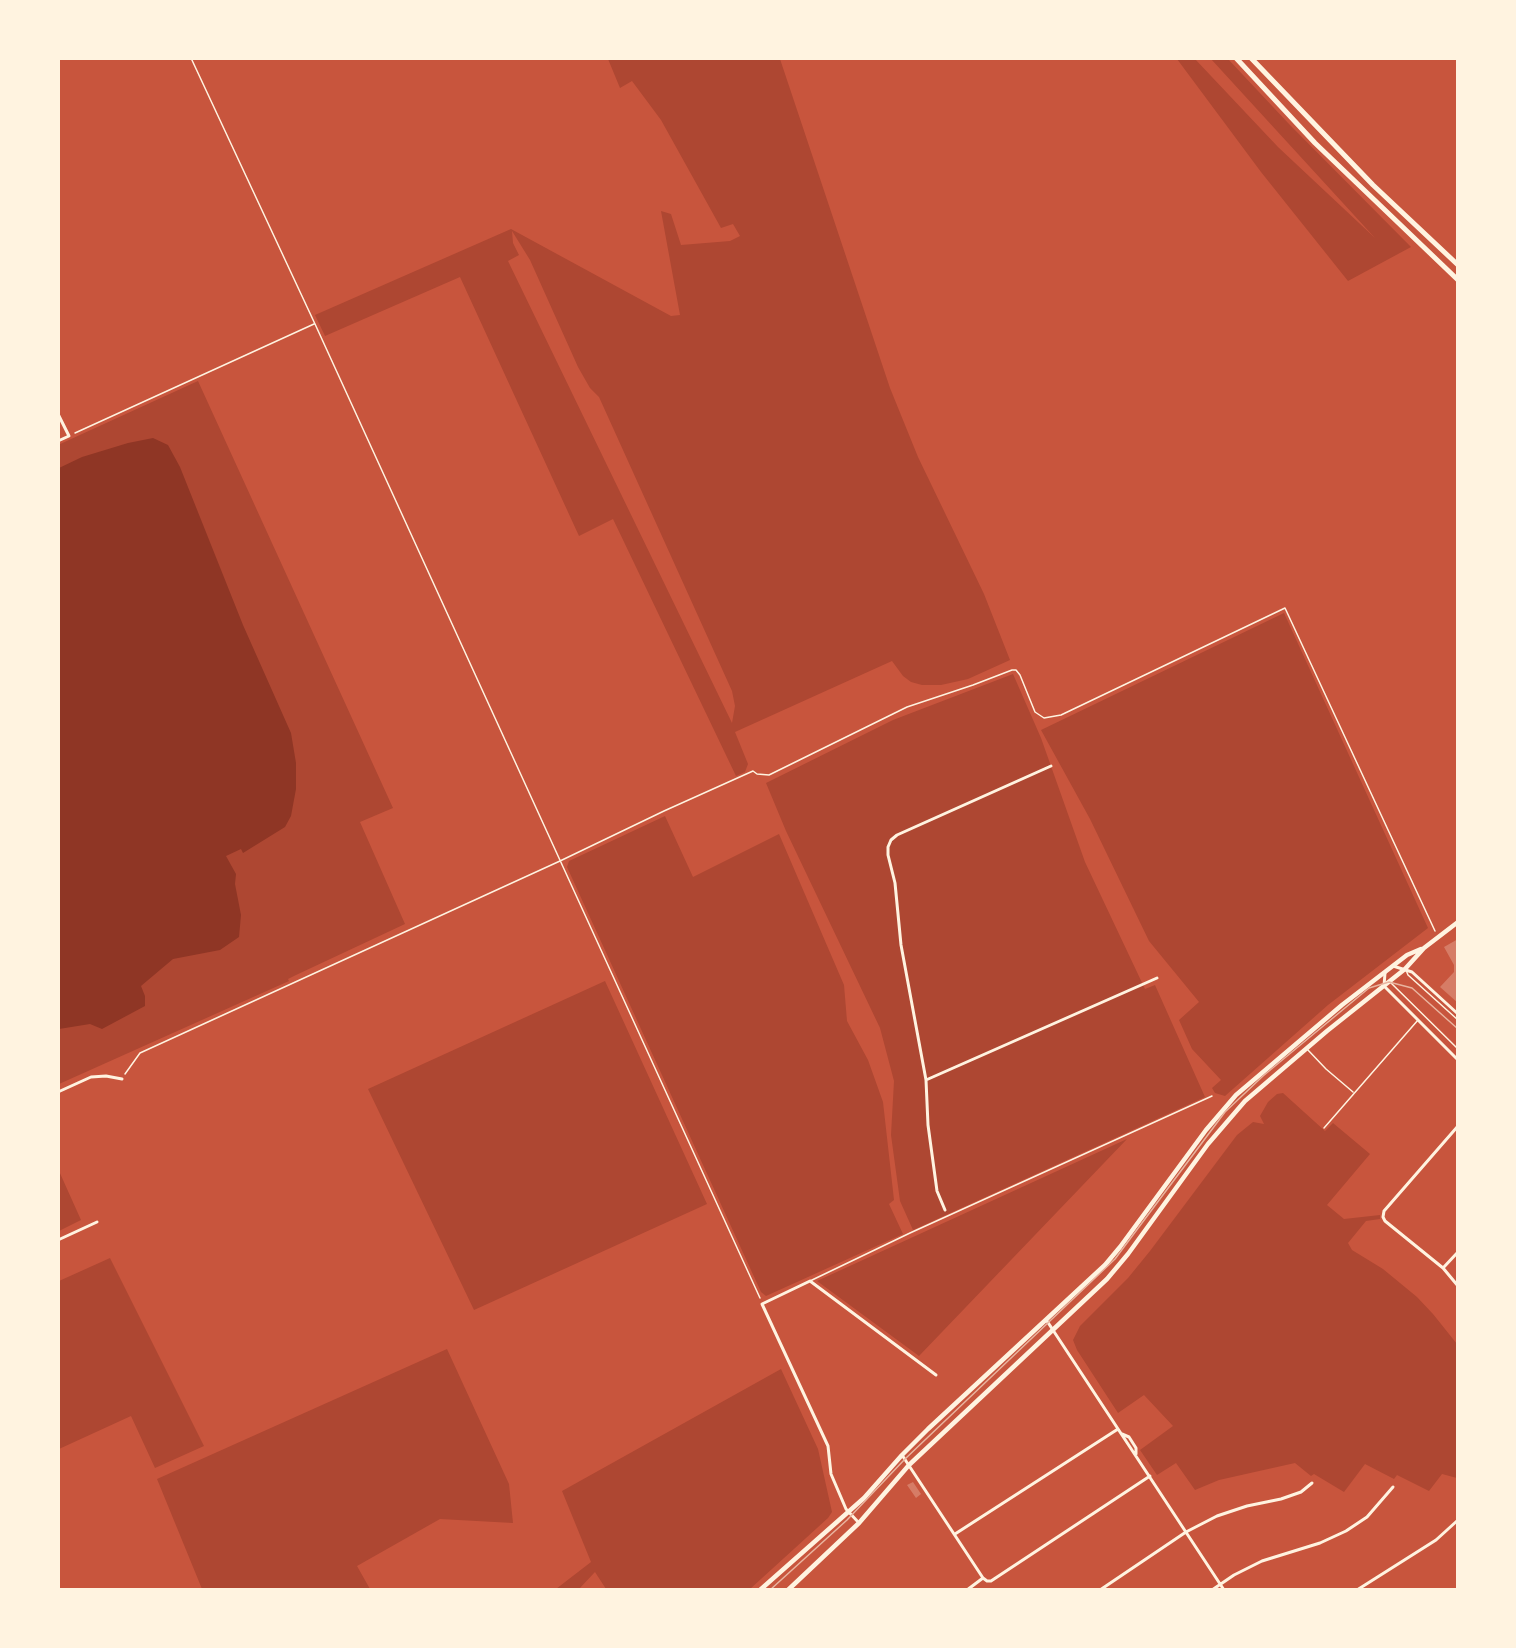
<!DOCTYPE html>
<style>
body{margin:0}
#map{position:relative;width:1516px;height:1648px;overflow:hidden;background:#c8553d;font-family:"Asap Condensed",sans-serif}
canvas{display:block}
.frame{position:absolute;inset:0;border:60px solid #fff3e0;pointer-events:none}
</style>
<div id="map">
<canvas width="1516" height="1648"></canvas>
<div class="frame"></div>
</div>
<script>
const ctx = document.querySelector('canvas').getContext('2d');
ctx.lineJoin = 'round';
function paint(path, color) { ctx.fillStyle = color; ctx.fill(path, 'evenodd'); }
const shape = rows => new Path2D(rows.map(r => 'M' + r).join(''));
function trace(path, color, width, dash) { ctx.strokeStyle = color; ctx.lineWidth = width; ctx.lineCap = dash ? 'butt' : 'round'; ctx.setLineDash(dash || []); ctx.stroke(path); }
const green = shape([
 [608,59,780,59,890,388,918,457,984,594,1010,660,968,679,941,685,922,685,911,682,903,676,892,661,735,732,748,764,745,772,736,776,613,519,579,536,460,277,325,336,315,315,511,229,671,316,680,315,661,211,671,214,681,245,730,241,740,236,733,224,721,228,661,120,632,81,620,88],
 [512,231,530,260,578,367,590,388,599,397,732,691,735,706,732,723,508,261,519,255,513,243],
 [1177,59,1195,59,1278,147,1375,238,1211,59,1228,59,1289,124,1411,247,1348,281,1261,172],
 [198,381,393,808,360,822,405,924,296,975,288,979,289,981,59,1084,58,445],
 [1284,613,1428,928,1328,1005,1225,1096,1215,1093,1212,1088,1221,1080,1192,1049,1179,1020,1199,1002,1149,941,1090,819,1041,730],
 [1013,674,1041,738,1085,862,1145,989,1155,985,1205,1097,913,1230,900,1201,891,1135,894,1081,880,1028,786,831,766,783,893,720],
 [665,816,693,877,779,834,844,985,847,1021,868,1060,883,1102,894,1200,889,1204,903,1234,766,1296,761,1292,567,867,569,861],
 [605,981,707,1204,474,1310,368,1089],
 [1283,1093,1325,1131,1333,1123,1370,1154,1327,1205,1344,1219,1380,1215,1380,1219,1366,1221,1348,1243,1352,1250,1383,1269,1417,1297,1433,1314,1457,1344,1457,1478,1442,1474,1429,1491,1397,1475,1394,1479,1365,1464,1344,1492,1314,1474,1311,1476,1295,1463,1219,1480,1195,1490,1176,1463,1157,1475,1140,1450,1173,1426,1144,1395,1118,1413,1077,1350,1073,1340,1080,1326,1128,1278,1150,1251,1237,1135,1253,1122,1264,1124,1260,1116,1268,1102,1277,1094],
 [1127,1139,919,1356,817,1281],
 [59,1171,81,1220,59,1231,58,1231],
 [110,1258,204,1446,155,1468,131,1416,59,1449,59,1281],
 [447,1349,509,1484,513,1523,440,1519,357,1566,370,1589,202,1589,157,1479],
 [781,1369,818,1449,832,1512,828,1518,750,1589,606,1589,595,1572,579,1589,556,1589,591,1562,562,1491]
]);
const water = shape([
 [153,438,168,445,180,467,243,625,291,733,296,763,296,789,291,816,285,827,243,853,241,849,226,856,236,874,235,884,241,915,239,937,220,950,173,959,141,986,145,996,145,1006,102,1029,90,1024,59,1029,59,468,82,457,128,443]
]);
const building = shape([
 [1458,939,1458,1003,1440,987,1454,972,1454,965,1444,947],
 [913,1482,921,1494,916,1498,907,1485]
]);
const path = shape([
 [191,58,315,324,760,1298],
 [75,433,314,324],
 [125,1074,140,1053,560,861,664,811,753,771,757,774,769,775,907,707,973,685,1012,670,1016,670,1020,675,1035,712,1044,718,1061,715,1285,608,1435,931]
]);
const service = shape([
 [1406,970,1408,975,1458,1020],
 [1390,982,1458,1049],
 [1307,1049,1326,1069,1353,1092],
 [1324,1128,1418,1020],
 [810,1281,910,1233,1212,1096]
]);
const minor = shape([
 [58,414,69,436,58,441],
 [1393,966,1412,972,1458,1014],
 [1385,973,1384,986,1458,1060],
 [926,1080,1157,978],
 [58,1092,91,1077,106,1076,122,1079],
 [1458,1126,1384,1211,1383,1217,1385,1221,1443,1268,1458,1286],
 [945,1210,937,1191,928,1125,926,1080,901,945,895,883,888,855,888,847,891,840,897,835,1051,766],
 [58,1240,97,1222],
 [1443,1268,1458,1252],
 [1047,1321,1224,1590],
 [1122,1434,1129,1437,1136,1448,1136,1454],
 [902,1455,983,1578,987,1581,991,1581,1150,1476],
 [859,1523,846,1509,831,1474,828,1446,762,1304,810,1281,936,1375],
 [955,1534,1118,1429],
 [967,1590,983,1578],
 [1100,1590,1186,1532,1217,1516,1247,1506,1281,1499,1301,1492,1312,1483],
 [1212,1590,1234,1575,1262,1561,1320,1543,1346,1531,1367,1517,1393,1487],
 [1357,1590,1436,1540,1458,1520]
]);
const secondary = shape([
 [760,1590,864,1498,902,1455,928,1429,1105,1265,1120,1247,1206,1130,1236,1095,1342,1005,1407,955,1421,949],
 [788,1590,859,1523,909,1465,1107,1279,1128,1254,1208,1144,1245,1101,1327,1031,1405,969,1424,948,1458,922]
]);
const trunk = shape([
 [1236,58,1315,143,1458,280],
 [1251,58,1373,185,1458,265]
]);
const tram = shape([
 [770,1590,847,1520,905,1459,1115,1259,1225,1112,1263,1076,1369,988,1389,982,1412,988,1458,1029]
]);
paint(green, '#ae4732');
paint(water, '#8f3625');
paint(building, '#d67c66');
trace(path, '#fff3e0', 1.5);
trace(service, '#fff3e0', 1.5);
trace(minor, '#fff3e0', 3);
trace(secondary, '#fff3e0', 4.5);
trace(trunk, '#fff3e0', 5);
trace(tram, '#e9b49f', 1.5);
</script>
